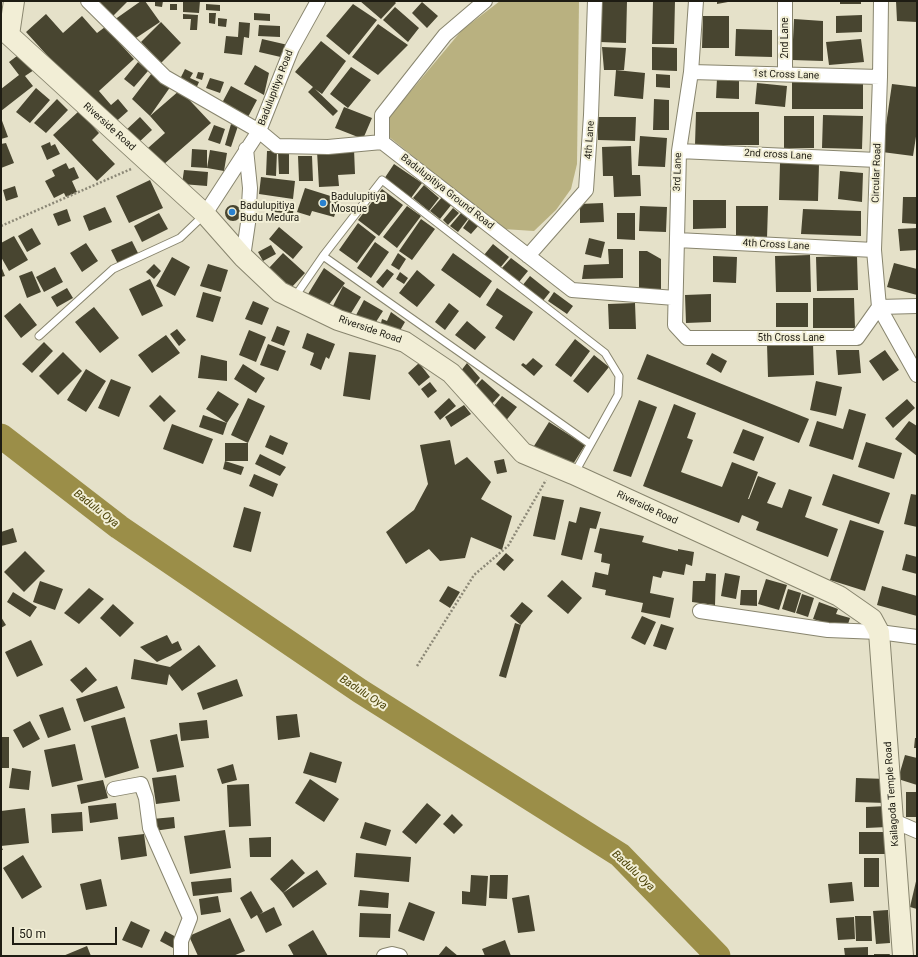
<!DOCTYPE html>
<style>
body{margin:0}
#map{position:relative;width:918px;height:957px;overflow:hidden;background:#e5e1c9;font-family:Roboto,sans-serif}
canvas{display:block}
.frame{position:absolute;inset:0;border:2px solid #1e1c13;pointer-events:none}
.scale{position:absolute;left:12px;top:927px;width:105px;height:18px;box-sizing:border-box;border:2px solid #1e1c13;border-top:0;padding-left:5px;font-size:12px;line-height:14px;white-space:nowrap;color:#1e1c13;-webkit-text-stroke:3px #f2efd6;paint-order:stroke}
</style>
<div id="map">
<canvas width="918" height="957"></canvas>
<div class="frame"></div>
<div class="scale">50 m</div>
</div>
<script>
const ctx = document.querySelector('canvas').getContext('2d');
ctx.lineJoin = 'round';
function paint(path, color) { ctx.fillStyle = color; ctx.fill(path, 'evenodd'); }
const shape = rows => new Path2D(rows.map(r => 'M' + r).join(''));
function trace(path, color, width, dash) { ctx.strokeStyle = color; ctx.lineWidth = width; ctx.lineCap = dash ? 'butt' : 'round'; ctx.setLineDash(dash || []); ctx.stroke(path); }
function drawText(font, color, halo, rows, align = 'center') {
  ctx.font = font + ' Roboto,sans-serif'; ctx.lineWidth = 4; ctx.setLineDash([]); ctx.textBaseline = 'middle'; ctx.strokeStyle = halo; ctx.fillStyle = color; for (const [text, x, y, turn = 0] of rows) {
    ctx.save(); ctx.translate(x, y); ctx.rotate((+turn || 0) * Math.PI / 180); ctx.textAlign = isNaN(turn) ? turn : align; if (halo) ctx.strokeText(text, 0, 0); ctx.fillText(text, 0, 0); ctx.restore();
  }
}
const green = shape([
 [500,1,579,1,577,164,571,189,556,210,534,231,503,229,388,136,390,116,462,30]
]);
const river = shape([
 [1,436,119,527,360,691,620,855,718,956]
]);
const building = shape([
 [94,1,128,1,110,19],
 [141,1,145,1,160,22,130,42,114,20],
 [155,1,163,1,162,7,155,6],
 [183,1,200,1,199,13,183,12],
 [360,1,394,1,396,3,381,19],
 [601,1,627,1,626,43,600,42],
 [653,1,675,1,674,44,652,44],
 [717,1,728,1,728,2,717,4],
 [840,1,861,1,861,4,840,4],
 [896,1,917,1,917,22,897,21],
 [422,2,438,16,427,28,412,13],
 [170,4,177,4,177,10,170,10],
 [206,4,220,5,220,11,206,10],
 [353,4,377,20,349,55,326,36],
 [395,7,419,28,408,42,383,20],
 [209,13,216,13,215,24,209,23],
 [254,13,270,14,270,21,254,20],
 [46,14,63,33,82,16,97,33,105,27,134,59,99,91,111,105,118,99,128,111,111,126,26,32],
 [183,14,198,15,197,30,190,30,191,19,183,19],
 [862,15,862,32,836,33,836,16],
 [703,16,729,16,729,48,702,48],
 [218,18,227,19,226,27,218,26],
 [794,19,823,21,823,61,792,60],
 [161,22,181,43,161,63,141,42],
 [239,22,250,23,249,38,244,37,242,55,224,53,226,36,238,37],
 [378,24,408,45,378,75,352,57],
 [259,25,280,26,280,37,258,36],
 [736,29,772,30,772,57,735,56],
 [262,39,288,45,285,58,259,52],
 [861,39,864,62,829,65,826,42],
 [321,41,346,61,322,94,315,89,338,111,333,116,308,92,313,87,295,72],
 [602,47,626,48,624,70,604,70],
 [652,47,677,48,677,71,652,70],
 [21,53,34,70,25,76,33,86,1,111,1,89,19,75,9,62],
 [138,62,148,71,134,87,124,79],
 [255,65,269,73,264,95,244,84],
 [351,67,371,80,348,108,330,94],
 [155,69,173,83,150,116,132,99],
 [185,69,193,73,190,78,199,82,195,91,178,83],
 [616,70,645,73,643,99,614,96],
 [198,72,204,73,202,80,196,78],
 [656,74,670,75,670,88,656,87],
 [210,78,224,82,220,93,206,88],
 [717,78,739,78,739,99,716,98],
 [792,81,863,82,863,109,792,109],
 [757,83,787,86,785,107,755,104],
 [892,84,917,87,917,130,913,156,882,152],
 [231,86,257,100,248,117,222,103],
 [36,88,50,100,30,123,16,112],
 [180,90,211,123,163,165,148,148,165,133,150,116],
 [57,99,68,110,46,133,34,123],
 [654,99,669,100,669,130,653,130],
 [344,107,372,118,363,139,335,128],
 [79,111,99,133,92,140,115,164,97,181,53,135],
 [696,112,759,112,759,145,695,145],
 [823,115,863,116,862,149,822,148],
 [784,116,814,116,814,148,784,148],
 [140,117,152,130,137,144,124,132],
 [598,117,636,117,635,141,598,140],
 [1,118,8,137,1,139],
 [231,124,238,126,231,147,225,145],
 [214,125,225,129,220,144,208,140],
 [640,136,667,138,665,167,638,166],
 [50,142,51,146,55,144,60,154,47,160,41,146],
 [6,143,14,163,1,168,1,144],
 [631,146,632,175,640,175,641,196,614,197,613,176,603,176,602,147],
 [192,149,207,150,207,168,191,167],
 [354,149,355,174,338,175,339,186,319,187,317,151],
 [210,150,227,153,224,171,207,168],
 [267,151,277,151,276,176,266,175],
 [278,152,289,152,289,174,279,174],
 [298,156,312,156,313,181,299,181],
 [66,163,69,169,74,167,79,178,72,181,77,192,66,197,64,193,54,198,45,181,55,176,52,170],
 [780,163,819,164,818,201,779,200],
 [394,164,422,183,411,198,384,179],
 [184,170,208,172,207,186,182,184],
 [840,171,863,173,862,202,838,199],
 [261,177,295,181,293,199,259,194],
 [150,180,163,208,129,223,116,196],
 [424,185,439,198,429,211,413,198],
 [15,186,18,197,6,201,3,190],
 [305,188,340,199,334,217,312,211,310,216,297,212],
 [382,189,403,205,379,236,358,220],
 [443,196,452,204,440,219,430,211],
 [903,197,917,197,917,224,902,223],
 [693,200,726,200,726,228,693,229],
 [275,202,294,204,293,214,274,212],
 [603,203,604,222,580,223,580,204],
 '225 213a8 8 0 1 1 16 0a8 8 0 1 1-16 0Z',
 [407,206,421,216,397,248,383,237],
 [640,206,667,207,666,232,639,231],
 [736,206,768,206,767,238,736,238],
 [105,207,112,222,89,231,83,216],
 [453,208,459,213,448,225,443,220],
 [67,209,71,221,58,226,53,214],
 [803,209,861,211,861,236,801,234],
 [159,213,168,229,142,242,134,226],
 [461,213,468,219,458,232,450,226],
 [617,213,635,213,635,240,617,239],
 [470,218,479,225,471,234,463,228],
 [421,219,435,229,412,260,399,251],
 [358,223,376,237,357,263,339,250],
 [279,227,303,247,293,259,269,239],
 [32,228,41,244,27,252,18,236],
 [917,228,917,250,900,251,898,229],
 [14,236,28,260,9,271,1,257,1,243],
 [589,238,605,242,601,258,585,254],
 [132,241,139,255,118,264,111,250],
 [375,242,389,252,371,278,357,268],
 [86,243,98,261,82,272,70,253],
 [493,244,509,257,500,268,484,255],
 [271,245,276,254,263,261,258,252],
 [608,249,623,249,623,278,582,279,584,265,609,264],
 [639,251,647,251,661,259,661,290,639,290],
 [283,253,305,273,291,288,269,268],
 [398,253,406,259,399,270,391,265],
 [453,253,492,281,480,298,441,270],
 [810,255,811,292,776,292,775,256],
 [713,256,737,257,736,283,713,282],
 [857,256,858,290,817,291,816,257],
 [172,257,190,267,175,296,156,286],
 [511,258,528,271,519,282,502,268],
 [894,263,917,269,917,295,887,287],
 [154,264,161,271,154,279,146,272],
 [208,264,228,270,221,292,200,286],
 [1,266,5,276,1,277],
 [55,267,63,282,44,292,36,277],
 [324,268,345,283,325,310,305,299],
 [387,269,394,274,383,288,376,282],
 [417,270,435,285,417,307,399,293],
 [32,271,41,292,27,298,19,276],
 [400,272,408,278,404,284,396,279],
 [530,276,550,292,542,302,522,286],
 [150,279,163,306,142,316,129,289],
 [343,286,361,297,348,318,332,308],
 [67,288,73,298,57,307,51,297],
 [497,288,533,312,514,341,495,328,503,316,486,305],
 [203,292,221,297,213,322,196,317],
 [554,292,573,306,567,314,548,301],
 [711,294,711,322,686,323,685,295],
 [813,298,854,298,855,328,813,328],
 [364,300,383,311,374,325,355,317],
 [253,301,269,308,262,325,245,319],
 [20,303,37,325,21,338,4,316],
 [449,303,459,311,445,330,435,322],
 [635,303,636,329,609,329,608,304],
 [776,303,808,303,808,327,776,327],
 [94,307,119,338,100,353,75,322],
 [391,312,405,322,398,334,380,327,382,319,387,321],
 [467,321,486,337,475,350,455,335],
 [277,326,290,331,284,346,271,341],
 [177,329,186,340,179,346,170,334],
 [249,330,266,337,256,362,239,355],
 [307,333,335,344,329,359,326,357,321,370,310,365,314,353,302,348],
 [166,335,180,353,152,373,138,355],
 [575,339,590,351,571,377,555,365],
 [44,342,53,351,32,373,22,364],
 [813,343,814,375,768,377,767,344],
 [268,344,286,351,278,371,260,365],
 [836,350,859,350,861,373,838,375],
 [885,350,899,370,883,381,869,361],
 [63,352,82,371,58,395,39,376],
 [349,352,376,355,370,400,343,396],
 [712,353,727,361,721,373,706,364],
 [647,354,809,419,799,443,637,379],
 [201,355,227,361,227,381,198,378],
 [594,355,609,367,588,393,573,381],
 [533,358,543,366,534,376,521,365,523,363,526,365],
 [419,363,430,377,419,386,408,373],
 [467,363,480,378,471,389,457,376],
 [243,364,265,378,256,393,234,379],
 [86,369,106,381,86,412,67,400],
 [111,379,131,387,119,417,98,408],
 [482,379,500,395,489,407,471,391],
 [816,381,842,387,836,416,810,410],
 [430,382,437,391,428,398,421,389],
 [218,391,239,404,227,423,206,409],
 [160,395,176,411,164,422,149,406],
 [502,396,517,407,504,423,489,412],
 [248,398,265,406,248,443,231,435],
 [449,398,456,406,440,420,434,412],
 [907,399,915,408,893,428,885,418],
 [639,400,657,407,631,477,613,471],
 [674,404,696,413,687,438,693,440,681,472,722,487,732,462,758,472,748,499,749,499,758,476,776,483,767,503,782,508,789,489,812,497,805,517,838,529,828,557,756,530,759,522,742,515,739,523,643,486],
 [464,405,471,414,451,427,445,417],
 [849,409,866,414,853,460,809,446,817,421,843,429],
 [203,415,227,423,223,435,199,427],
 [909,421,917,426,917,456,895,439],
 [549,422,585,445,570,469,534,446],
 [172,424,213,439,203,464,163,449],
 [743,429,764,437,754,461,733,453],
 [270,435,288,443,283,455,265,447],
 [450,440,455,465,467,457,491,482,481,499,512,516,502,550,471,537,465,558,440,561,429,549,406,564,386,532,414,510,428,484,420,445],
 [866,442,902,453,894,479,858,467],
 [225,443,248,443,248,461,225,461],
 [260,454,286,467,280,476,255,464],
 [504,459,507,472,497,474,494,461],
 [225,461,244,467,241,475,223,469],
 [254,474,278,484,273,497,249,486],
 [833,474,890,493,879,524,822,505],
 [911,494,917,495,917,527,904,524],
 [542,496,564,500,555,540,533,536],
 [244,507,261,512,251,552,233,547],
 [580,507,601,512,596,529,590,528,582,560,561,555,569,521,576,523],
 [850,520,884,531,865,591,830,580],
 [13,528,17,542,1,546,1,532],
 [600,528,644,536,642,542,678,551,678,549,694,552,692,566,686,564,684,575,663,571,661,578,653,576,650,593,674,598,670,618,641,612,643,603,605,595,606,590,592,587,595,572,608,575,610,564,601,562,602,554,594,552],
 [25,551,45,571,24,592,4,572],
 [506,553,514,560,504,571,496,564],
 [906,554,917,557,917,574,902,570],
 [706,573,716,574,715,605,692,602,693,581,705,581],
 [725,573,740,576,736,599,721,596],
 [766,579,787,585,779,610,758,604],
 [562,580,582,598,568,614,547,596],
 [40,581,63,589,55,610,33,602],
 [448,586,460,592,450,608,439,601],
 [882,586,917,596,917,616,877,605],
 [89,588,104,599,79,624,64,613],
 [788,589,801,593,795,613,782,609],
 [741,590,757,590,757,606,740,605],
 [13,592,37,607,30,617,7,602],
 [802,594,814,598,808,617,796,613],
 [522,602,533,611,521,625,510,616],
 [819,602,838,609,836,614,850,618,847,627,834,623,833,625,813,619],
 [113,604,134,623,120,637,100,618],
 [642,616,656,622,645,645,631,638],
 [1,617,6,625,1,628],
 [515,623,521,625,506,678,499,676],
 [661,624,674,628,666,650,653,646],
 [167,635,172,644,178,641,182,650,157,662,140,647],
 [31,640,43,665,17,677,5,652],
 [199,645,216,666,182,691,169,674,167,685,131,679,134,659,170,667],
 [86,667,97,680,82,693,70,680],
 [237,679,243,696,203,710,197,693],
 [117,686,125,708,84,722,76,699],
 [63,707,71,730,48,738,39,715],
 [297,714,300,737,278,740,276,716],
 [125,717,139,768,105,778,91,726],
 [207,720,209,738,181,741,179,723],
 [30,721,40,739,23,748,13,730],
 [177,734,184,767,157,772,150,740],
 [1,737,9,737,9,768,1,768],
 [915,738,917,738,917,748,914,748],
 [75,744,83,780,52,787,44,750],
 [310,752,342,762,336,783,303,773],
 [905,755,917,758,917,785,898,779],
 [233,764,237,780,222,784,217,769],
 [12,768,31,771,29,790,9,788],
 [176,775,180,801,156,804,152,778],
 [856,778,887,779,886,803,855,802],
 [310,779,339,799,324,822,295,803],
 [103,780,108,798,81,804,77,785],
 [249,784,251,826,229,827,227,785],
 [906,792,917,792,917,817,906,817],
 [116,803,118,819,90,823,88,806],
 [427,803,441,815,416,844,402,832],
 [887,806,887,827,866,828,866,807],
 [25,808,29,843,1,846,3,850,1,850,1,811],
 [82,812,83,831,52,833,51,814],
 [452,814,463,825,454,834,443,824],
 [174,817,175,828,154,831,152,819],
 [365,822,391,830,386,846,360,838],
 [225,830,231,868,190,874,184,836],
 [859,832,887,832,888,854,859,854],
 [144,834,147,856,121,860,118,837],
 [271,837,271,857,250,857,249,838],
 [356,853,411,857,409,882,354,877],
 [23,855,42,887,22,899,3,868],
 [864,858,879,858,879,887,864,887],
 [292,859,305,873,283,893,270,879],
 [317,870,327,884,293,908,283,893],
 [471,875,488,876,486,906,462,904,462,891,470,892],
 [490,875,508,875,507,899,489,898],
 [917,877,917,909,910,907],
 [231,878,232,892,193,896,191,882],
 [101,879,107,906,86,910,80,884],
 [852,882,854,901,830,903,828,884],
 [360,890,389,893,388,908,358,906],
 [251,891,263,912,260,914,274,907,282,925,266,933,257,915,251,919,240,898],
 [529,895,535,931,518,933,512,898],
 [218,896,221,912,201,915,199,899],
 [409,902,435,912,424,941,398,931],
 [888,910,890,943,876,944,873,911],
 [360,913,391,914,390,938,359,937],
 [855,916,871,916,872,941,856,941],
 [854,917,855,939,838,940,836,918],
 [230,918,245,951,233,956,198,956,189,936],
 [131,921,150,930,142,948,122,940],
 [313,930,328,956,294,956,288,945],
 [165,931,178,938,173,948,160,941],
 [505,940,511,956,485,956,482,949],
 [87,946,91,956,63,956],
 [446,946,458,956,438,956],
 [868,947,868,956,845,956,844,948],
 [874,954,890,954,889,956,874,956]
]);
const path = shape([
 [1,226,131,169],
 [417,666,474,575,508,546,546,480]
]);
const lane = shape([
 [323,256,590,444],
 [294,298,323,256,382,180,605,353,619,376,618,395,574,474],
 [39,336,113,269,180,238,204,215]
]);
const street = shape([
 [88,1,165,77,259,131,277,146,328,147,382,142],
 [485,1,445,35,382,115,382,142,572,290,675,298],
 [696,1,691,72,679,151,675,325,687,338,857,338,879,307,917,375],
 [881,1,880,77,874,250,879,307,917,306],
 [691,72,880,77],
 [785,74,785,1],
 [679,151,877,160],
 [205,214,259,131,292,48,318,1],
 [677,240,874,250],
 [528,256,586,190,591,115,595,1],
 [243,257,248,223,250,188,246,149],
 [700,611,828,630,879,632,917,637],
 [114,789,141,784,146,798,150,828,190,918,181,941,181,956],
 [894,821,917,831],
 [384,956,392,954,400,956]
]);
const secondary = shape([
 [14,1,9,35,205,214,243,257,280,292,338,320,405,342,451,373,523,453,573,474,839,596,872,619,879,632,903,956]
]);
const markers = [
 [323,203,4,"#2981cf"],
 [232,212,4,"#2981cf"]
];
const streetNames = [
 ["2nd Lane",785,38,-90],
 ["1st Cross Lane",786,75,2],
 ["Badulupitiya Road",276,88,-69],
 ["Riverside Road",109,127,42],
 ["4th Lane",590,140,-86],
 ["2nd cross Lane",778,155,3],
 ["3rd Lane",678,172,-88],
 ["Circular Road",877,173,-88],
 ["Badulupitiya Ground Road",447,192,38],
 ["4th Cross Lane",776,245,3],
 ["Riverside Road",370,330,19],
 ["5th Cross Lane",791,338],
 ["Riverside Road",647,508,25],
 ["Kailagoda Temple Road",892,794,-94]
];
const poiNames = [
 ["Badulupitiya",331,197],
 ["Mosque",331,209],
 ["Badulupitiya",240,206],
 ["Budu Medura",240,218]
];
const waterNames = [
 ["Badulu Oya",96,509,38],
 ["Badulu Oya",363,693,33],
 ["Badulu Oya",633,871,43]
];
paint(green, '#b9b180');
trace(river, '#9b8e48', 25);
paint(building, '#484530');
trace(lane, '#88856e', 9);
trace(street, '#88856e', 16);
trace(secondary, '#88856e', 22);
trace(path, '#8c8877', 2.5, [2, 2]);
trace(lane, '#fff', 7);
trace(street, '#fff', 14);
trace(secondary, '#f2eed6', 20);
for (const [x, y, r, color] of markers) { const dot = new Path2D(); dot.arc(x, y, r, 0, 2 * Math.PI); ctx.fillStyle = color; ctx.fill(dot); trace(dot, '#f2efd6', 1.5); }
drawText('10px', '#1e1c13', '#f2efd6', streetNames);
drawText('10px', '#1e1c13', '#f2efd6', poiNames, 'left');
drawText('italic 11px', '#4a4105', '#f2efd6', waterNames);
</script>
